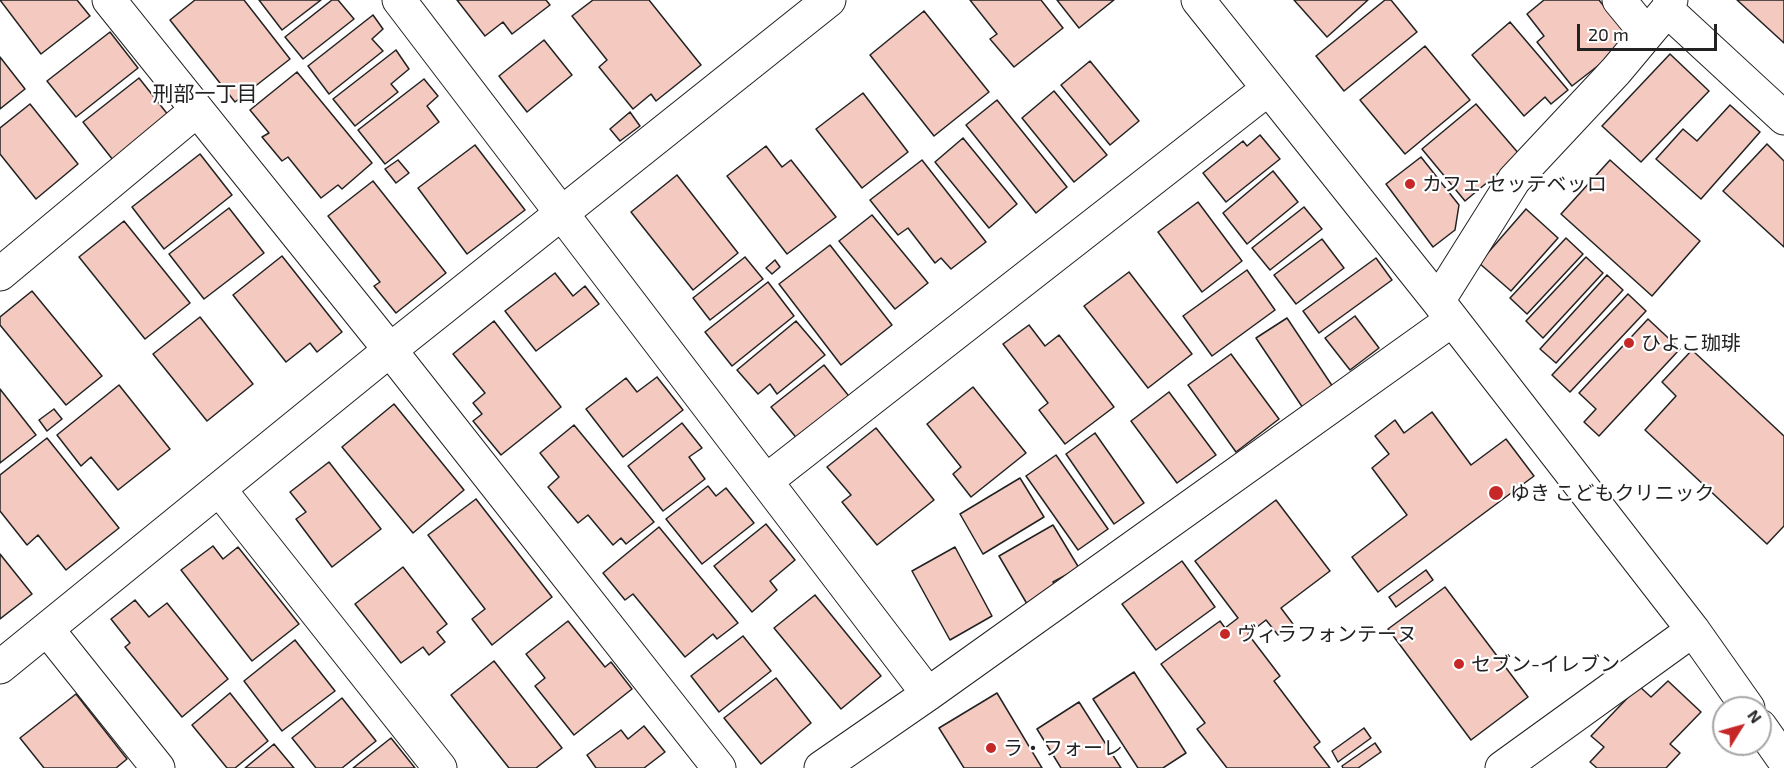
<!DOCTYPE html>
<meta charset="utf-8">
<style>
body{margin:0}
#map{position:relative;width:1784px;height:768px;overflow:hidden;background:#fff;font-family:"Exo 2",sans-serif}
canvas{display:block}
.north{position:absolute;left:1712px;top:696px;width:60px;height:60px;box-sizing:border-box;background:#fff;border:2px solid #a7a7a7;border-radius:50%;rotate:53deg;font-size:16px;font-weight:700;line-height:24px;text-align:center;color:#222}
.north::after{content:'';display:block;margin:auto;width:21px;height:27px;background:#c62828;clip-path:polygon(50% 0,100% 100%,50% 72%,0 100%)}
.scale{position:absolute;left:1577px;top:24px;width:140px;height:27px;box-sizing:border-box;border:3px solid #222;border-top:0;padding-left:8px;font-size:18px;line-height:21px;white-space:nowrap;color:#222;-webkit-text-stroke:4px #fff;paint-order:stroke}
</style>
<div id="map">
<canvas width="1784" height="768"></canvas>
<div class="north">N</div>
<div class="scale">20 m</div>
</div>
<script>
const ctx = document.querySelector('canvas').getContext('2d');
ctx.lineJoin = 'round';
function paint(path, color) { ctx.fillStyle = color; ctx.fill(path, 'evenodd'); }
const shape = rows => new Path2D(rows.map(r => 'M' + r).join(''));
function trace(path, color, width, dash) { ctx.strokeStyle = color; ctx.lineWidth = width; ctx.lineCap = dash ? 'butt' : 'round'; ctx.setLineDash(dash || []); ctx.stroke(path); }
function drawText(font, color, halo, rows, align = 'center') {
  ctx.font = font + ' "Exo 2","Noto Sans JP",sans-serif'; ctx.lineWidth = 4.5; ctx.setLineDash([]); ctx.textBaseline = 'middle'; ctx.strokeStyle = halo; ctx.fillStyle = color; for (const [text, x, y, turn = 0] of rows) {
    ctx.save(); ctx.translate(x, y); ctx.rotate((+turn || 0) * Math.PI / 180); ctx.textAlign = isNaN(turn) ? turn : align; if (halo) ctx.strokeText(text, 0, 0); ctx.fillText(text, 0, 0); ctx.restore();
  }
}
const building = shape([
 [0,0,77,0,90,16,41,54,0,0],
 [195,0,244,0,290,59,235,102,170,20,195,0],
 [259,0,321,0,282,30,259,0],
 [332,0,338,0,354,19,303,59,285,37,332,0],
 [457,0,546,0,550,5,512,34,503,22,485,36,457,0],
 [593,0,649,0,701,65,656,101,651,94,633,109,599,67,607,60,572,16,593,0],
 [970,0,1041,0,1063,28,1014,67,990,39,997,34,970,0],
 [1057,0,1114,0,1079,28,1057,0],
 [1294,0,1368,0,1327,37,1294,0],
 [1385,0,1391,0,1417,32,1344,91,1316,56,1385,0],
 [1544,0,1599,0,1631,40,1572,86,1537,42,1544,36,1527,14,1544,0],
 [1737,0,1784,0,1784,43,1737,0],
 [924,11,989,92,934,136,870,55,924,11],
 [373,15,383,29,372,39,383,51,329,94,308,66,373,15],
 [1510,22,1568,90,1551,104,1545,97,1524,116,1472,55,1510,22],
 [110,32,138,68,76,117,47,81,110,32],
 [544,40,572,75,527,112,499,76,544,40],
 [1425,46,1470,100,1405,154,1360,100,1425,46],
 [396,50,409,69,391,84,398,92,355,126,333,99,396,50],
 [1670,54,1709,91,1641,162,1602,126,1670,54],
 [0,57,25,89,0,109,0,57],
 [1090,61,1139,121,1110,145,1061,85,1090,61],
 [297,72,372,163,342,189,338,185,321,198,288,157,282,161,262,137,269,133,250,110,297,72],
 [139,78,169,116,113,160,83,122,139,78],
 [424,79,438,96,427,106,439,122,385,164,358,130,424,79],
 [1054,91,1107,155,1074,182,1022,118,1054,91],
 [863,93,908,152,862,188,816,129,863,93],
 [997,100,1067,187,1036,213,966,125,997,100],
 [30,104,78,164,36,199,0,154,0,128,30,104],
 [1476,104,1520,155,1465,201,1422,149,1476,104],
 [1730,105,1760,132,1701,199,1656,159,1683,129,1697,141,1730,105],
 [630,112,640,126,620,141,610,129,630,112],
 [1260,135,1280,159,1226,202,1203,173,1243,141,1247,146,1260,135],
 [963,138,1017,204,989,228,935,162,963,138],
 [1767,144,1784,161,1784,247,1723,191,1767,144],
 [475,145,525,210,467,254,418,188,475,145],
 [766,146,782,167,791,160,836,217,787,254,727,176,766,146],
 [200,154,232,195,164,249,132,207,200,154],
 [1421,157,1459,205,1455,230,1433,247,1386,184,1421,157],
 [398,160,409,173,396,183,385,169,398,160],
 [922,160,986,242,951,269,941,258,935,263,908,228,898,235,870,200,922,160],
 [1610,160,1700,241,1652,296,1561,214,1610,160],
 [1273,171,1298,202,1247,244,1223,213,1273,171],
 [677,175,738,253,693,290,631,212,677,175],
 [373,181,446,273,396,313,374,286,380,282,328,216,373,181],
 [1198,202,1242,261,1202,292,1158,232,1198,202],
 [1304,207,1322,229,1270,270,1252,248,1304,207],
 [229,208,264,253,204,299,169,254,229,208],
 [1526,209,1558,238,1511,291,1479,263,1526,209],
 [872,215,928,283,895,309,839,241,872,215],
 [124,221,190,303,145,339,79,257,124,221],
 [1566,238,1583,254,1527,314,1510,298,1566,238],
 [1322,239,1344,268,1296,304,1274,275,1322,239],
 [830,245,892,325,841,365,779,284,830,245],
 [282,256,342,332,317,352,310,343,286,362,233,295,282,256],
 [745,257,763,279,710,320,693,298,745,257],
 [1586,257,1603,273,1543,338,1526,321,1586,257],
 [1376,258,1392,280,1319,333,1303,311,1376,258],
 [775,260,780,267,772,274,766,268,775,260],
 [1247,270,1275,310,1212,356,1183,316,1247,270],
 [1129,272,1192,354,1148,388,1084,306,1129,272],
 [555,273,573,296,585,286,599,304,536,351,505,311,555,273],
 [1607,275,1623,290,1556,363,1540,349,1607,275],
 [768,282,794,316,732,366,705,332,768,282],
 [32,291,102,376,66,405,0,325,0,317,32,291],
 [1628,294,1646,311,1570,392,1552,375,1628,294],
 [1355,316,1379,348,1350,370,1325,338,1355,316],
 [200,317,253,384,207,421,153,354,200,317],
 [1287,318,1333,387,1303,408,1256,338,1287,318],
 [1648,319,1680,349,1599,436,1584,422,1596,409,1579,393,1648,319],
 [494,321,561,407,501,455,473,421,482,414,473,403,485,393,453,354,494,321],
 [796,321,825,355,777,394,770,384,758,394,737,370,796,321],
 [1029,325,1045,346,1059,335,1114,407,1065,444,1039,410,1048,403,1003,344,1029,325],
 [1692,350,1784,436,1784,526,1767,544,1645,430,1676,396,1662,382,1692,350],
 [1231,354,1279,419,1236,452,1188,385,1231,354],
 [824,365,852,400,799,441,771,407,824,365],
 [657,377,683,410,623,457,586,409,626,378,637,392,657,377],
 [119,385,170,449,118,490,91,457,81,466,57,435,119,385],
 [973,387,1026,453,971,497,953,474,961,467,927,424,973,387],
 [0,389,36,435,0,463,0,389],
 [1169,392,1216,455,1177,483,1131,421,1169,392],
 [394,404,464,490,413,533,342,447,394,404],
 [54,409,62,419,47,431,39,420,54,409],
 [1432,412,1471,465,1506,439,1534,476,1378,592,1352,557,1407,515,1372,468,1389,454,1375,436,1395,420,1404,433,1432,412],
 [682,423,702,448,689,457,705,479,663,511,628,466,682,423],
 [574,425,654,522,626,544,621,538,613,545,588,515,578,523,548,487,559,477,540,453,574,425],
 [876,428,934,500,877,545,842,502,851,495,827,467,876,428],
 [1095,433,1144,503,1114,524,1066,454,1095,433],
 [47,438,119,528,66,570,38,535,27,545,0,511,0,475,47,438],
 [1056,455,1108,529,1078,550,1026,476,1056,455],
 [329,462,381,529,332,567,296,519,306,512,290,492,329,462],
 [1020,478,1044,517,983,554,960,514,1020,478],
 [708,486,716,496,726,488,754,523,702,564,666,519,708,486],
 [476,499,552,597,492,645,472,619,485,609,428,535,476,499],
 [1276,500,1330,571,1281,608,1293,624,1278,635,1266,620,1248,634,1280,676,1274,681,1320,742,1314,747,1330,768,1227,768,1197,729,1205,723,1161,664,1220,621,1225,628,1238,618,1195,561,1276,500],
 [766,524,795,560,770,581,777,590,752,612,714,566,766,524],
 [1053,525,1079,568,1053,582,1059,592,1030,609,999,556,1053,525],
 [659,527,738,623,717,639,713,634,685,657,633,594,625,600,603,573,659,527],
 [213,546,223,559,238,547,299,624,252,661,181,570,213,546],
 [955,547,992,616,950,640,912,571,955,547],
 [0,554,32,594,0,619,0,554],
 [1182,561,1215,607,1156,650,1122,604,1182,561],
 [403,567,447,624,437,632,445,642,429,655,423,647,401,663,355,604,403,567],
 [1426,570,1433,580,1396,607,1389,597,1426,570],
 [1445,587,1528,697,1471,740,1388,629,1445,587],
 [815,595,881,676,841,709,774,628,815,595],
 [135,600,149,617,167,603,228,679,182,717,125,647,130,643,111,619,135,600],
 [568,621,605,667,611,662,632,689,574,735,535,686,545,678,526,654,568,621],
 [743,636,771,671,719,712,691,676,743,636],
 [295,640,335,691,282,731,244,681,295,640],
 [494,661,562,748,536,768,509,768,451,695,494,661],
 [1134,672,1186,753,1163,768,1138,768,1093,699,1134,672],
 [776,678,811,723,761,764,724,718,776,678],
 [1668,681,1701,712,1670,744,1680,753,1666,768,1597,768,1590,762,1604,747,1591,736,1639,686,1651,697,1668,681],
 [230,693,268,741,235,768,227,768,192,725,230,693],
 [997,693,1042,768,964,768,939,728,997,693],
 [76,694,127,759,116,768,44,768,20,738,76,694],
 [342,698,376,741,342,768,316,768,292,738,342,698],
 [1079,702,1121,768,1061,768,1037,729,1079,702],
 [644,726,665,752,644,768,596,768,587,755,621,730,628,739,644,726],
 [1364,728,1371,738,1338,762,1332,751,1364,728],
 [391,738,415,768,353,768,391,738],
 [1375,743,1381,752,1358,768,1343,768,1342,766,1375,743],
 [274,744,294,768,245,768,274,744]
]);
const minor = shape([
 [109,0,390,350,719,768],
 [399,0,928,694],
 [1198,0,1438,301,1693,630,1748,708],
 [1619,0,1647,34],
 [1667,10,1784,118],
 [0,274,197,110],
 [1438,301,1514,180,1616,71,1667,10,1671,0],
 [766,481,1268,89],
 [219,489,440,768],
 [47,629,158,768],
 [0,667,390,350,829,0],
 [1760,726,1784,760],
 [821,768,928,694,1452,320],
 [1502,768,1693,630]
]);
const markers = [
 [1410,184,6,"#c62828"],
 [1629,343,6,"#c62828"],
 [1496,493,8,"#c62828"],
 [1225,634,6,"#c62828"],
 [1459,664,6,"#c62828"],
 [991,748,6,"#c62828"]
];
const poiNames = [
 ["カフェ セッテベッロ",1422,184],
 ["ひよこ珈琲",1641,343],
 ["ゆき こどもクリニック",1510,493],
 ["ヴィラフォンテーヌ",1237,634],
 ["セブン-イレブン",1471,664],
 ["ラ・フォーレ",1003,748]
];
const neighbourhoodNames = [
 ["刑部一丁目",205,94]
];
paint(building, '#f3c9c0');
trace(building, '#222', 1.5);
trace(minor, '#222', 35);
trace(minor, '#fff', 33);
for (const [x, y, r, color] of markers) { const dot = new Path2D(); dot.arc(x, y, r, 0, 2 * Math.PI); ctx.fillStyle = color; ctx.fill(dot); trace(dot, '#fff', 2); }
drawText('20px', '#222', '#fff', poiNames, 'left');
drawText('21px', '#222', '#fff', neighbourhoodNames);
</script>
